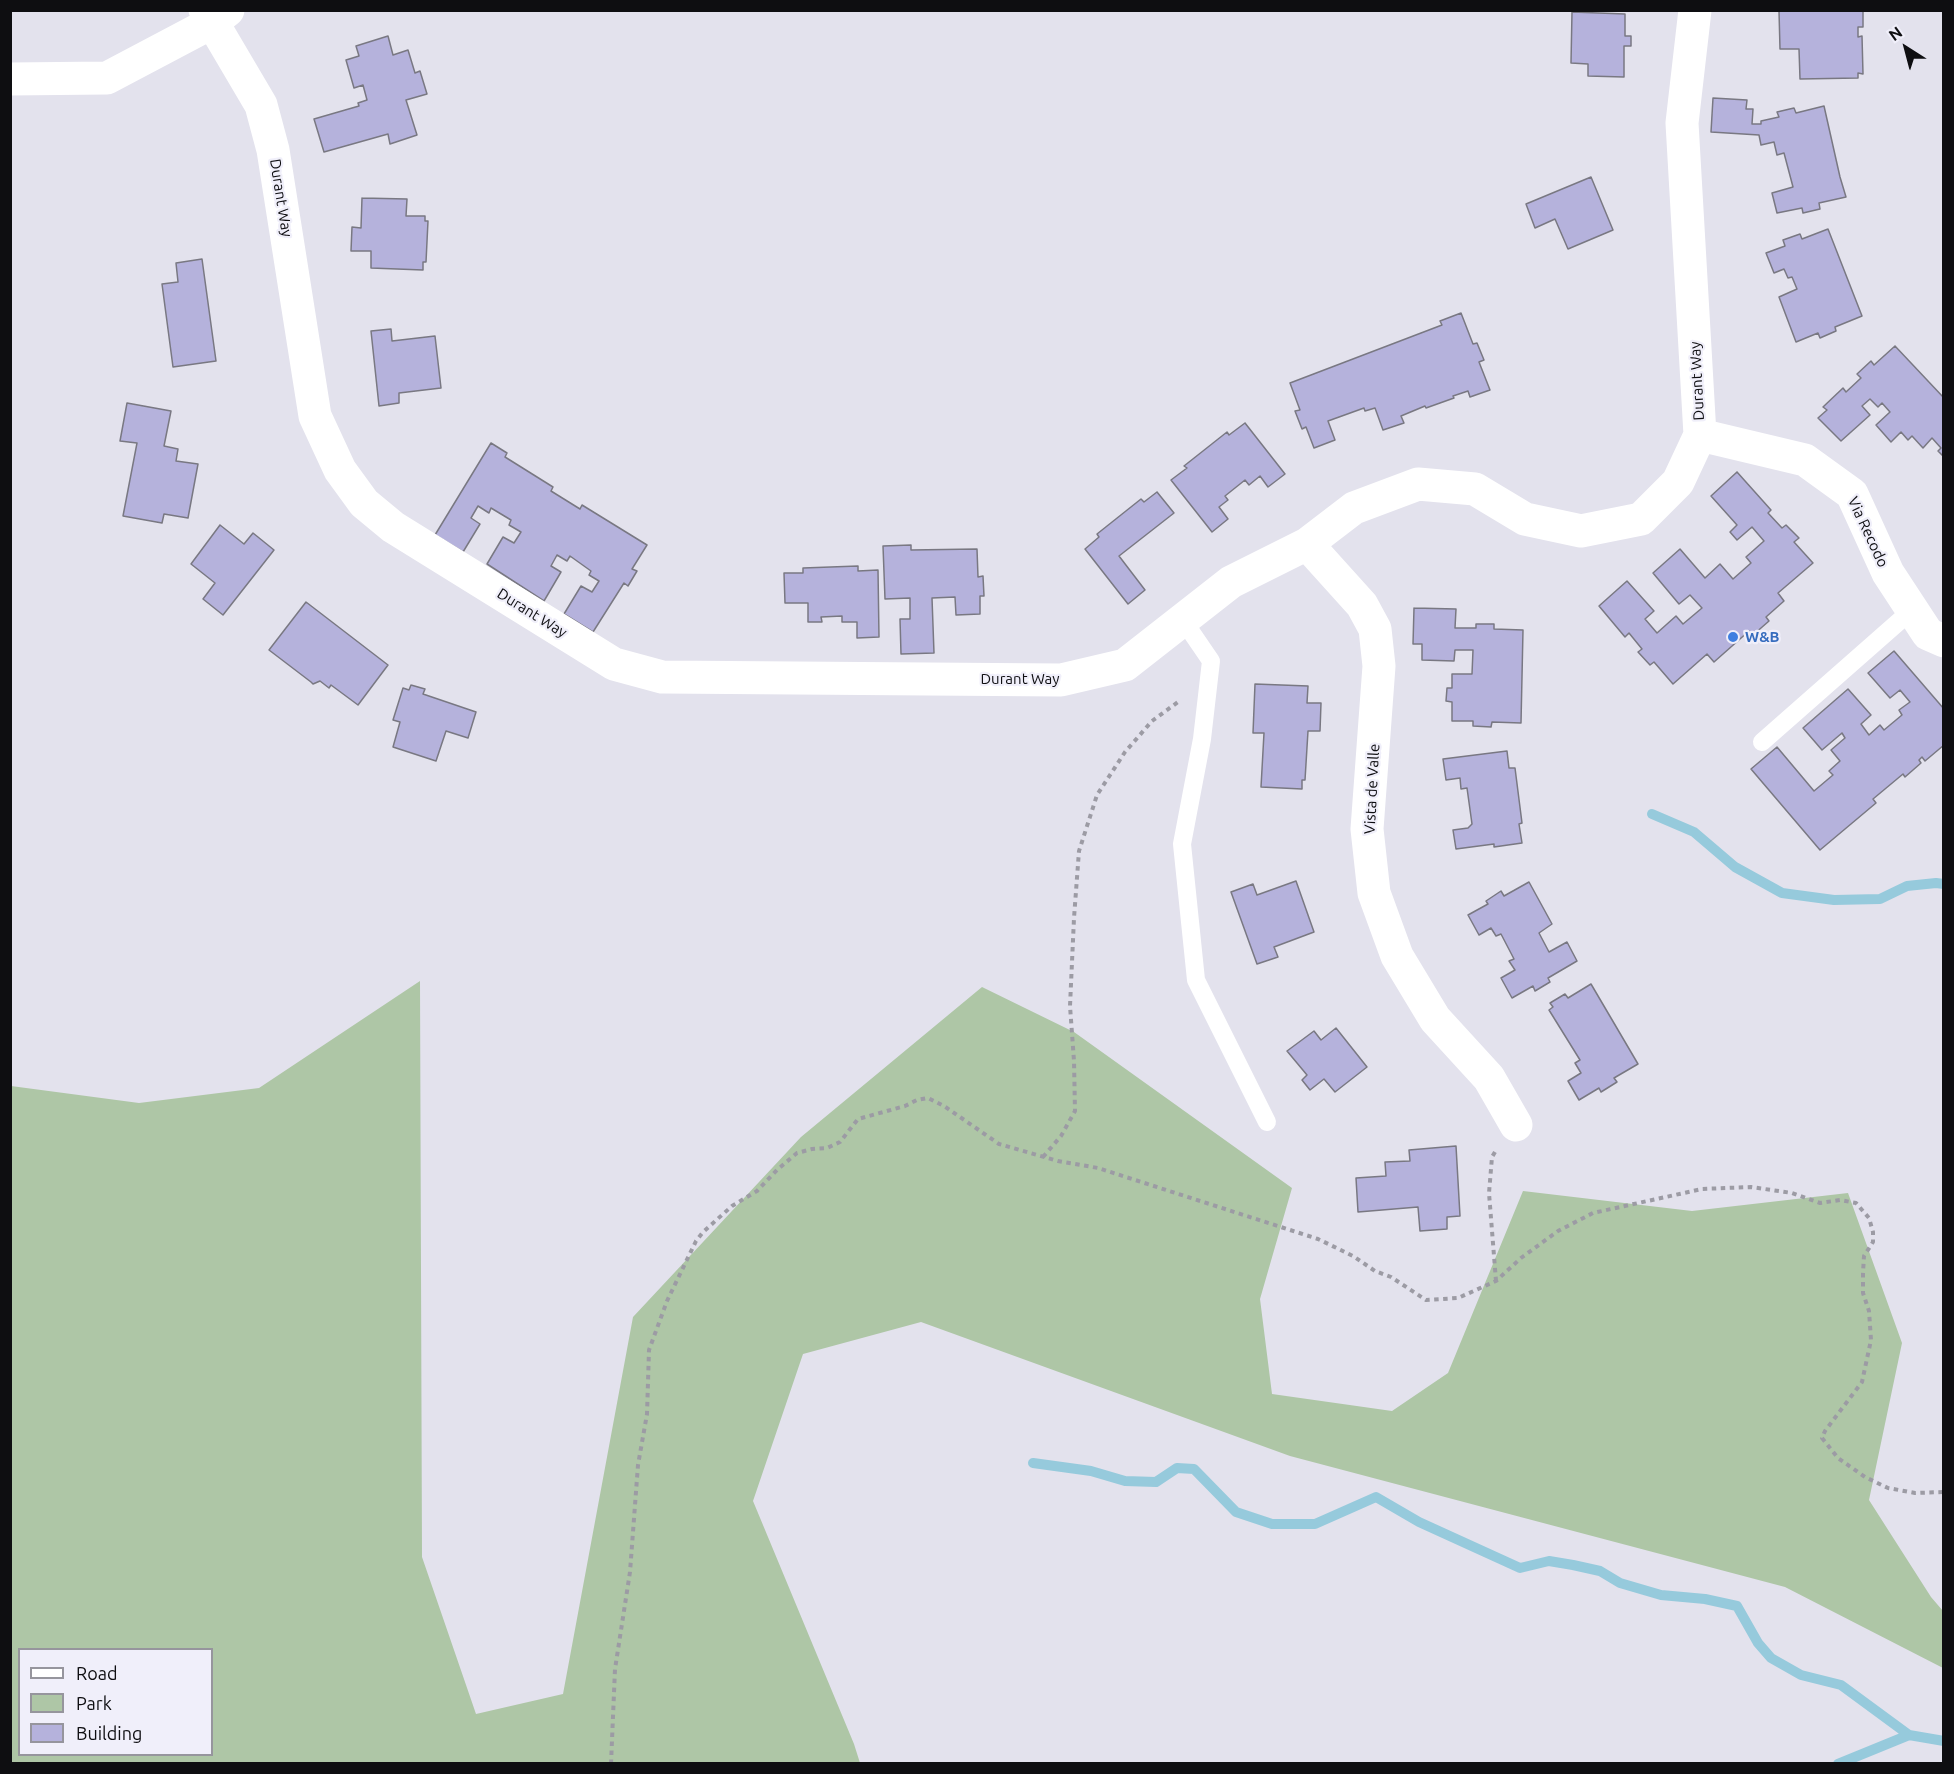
<!DOCTYPE html>
<style>
body{margin:0}
#map{position:relative;width:1954px;height:1774px;overflow:hidden;background:#e3e2ed;font-family:Ubuntu,sans-serif}
canvas{display:block}
.frame{position:absolute;inset:0;border:12px solid #0e0e11;pointer-events:none}
.legend{position:absolute;left:18px;top:1648px;width:195px;height:108px;box-sizing:border-box;background:#f0effa;border:2px solid #96959d;margin:0;padding:8px 10px;list-style:none;font-size:18px;color:#0e0e11}
.legend li{display:flex;align-items:center;gap:12px;height:30px}
.legend b{width:30px;border:2px solid #96959d}
.north{position:absolute;left:1876px;top:18px;width:60px;height:60px;-webkit-text-stroke:4px #f0effa;paint-order:stroke;rotate:324deg;font-size:16px;font-weight:700;line-height:24px;text-align:center;color:#0e0e11}
.north::after{content:'';display:block;margin:auto;width:21px;height:27px;background:#0e0e11;clip-path:polygon(50% 0,100% 100%,50% 72%,0 100%)}
</style>
<div id="map">
<canvas width="1954" height="1774"></canvas>
<div class="frame"></div>
<ul class="legend">
<li><b style="height:8px;background:#fff"></b>Road</li>
<li><b style="height:16px;background:#aec6a6"></b>Park</li>
<li><b style="height:16px;background:#b5b2dc"></b>Building</li>
</ul>
<div class="north">N</div>
</div>
<script>
const ctx = document.querySelector('canvas').getContext('2d');
ctx.lineJoin = 'round';
function paint(path, color) { ctx.fillStyle = color; ctx.fill(path, 'evenodd'); }
const shape = rows => new Path2D(rows.map(r => 'M' + r).join(''));
function trace(path, color, width, dash) { ctx.strokeStyle = color; ctx.lineWidth = width; ctx.lineCap = dash ? 'butt' : 'round'; ctx.setLineDash(dash || []); ctx.stroke(path); }
function drawText(font, color, halo, rows, align = 'center') {
  ctx.font = font + ' Ubuntu,sans-serif'; ctx.lineWidth = 4.5; ctx.setLineDash([]); ctx.textBaseline = 'middle'; ctx.strokeStyle = halo; ctx.fillStyle = color; for (const [text, x, y, turn = 0] of rows) {
    ctx.save(); ctx.translate(x, y); ctx.rotate((+turn || 0) * Math.PI / 180); ctx.textAlign = isNaN(turn) ? turn : align; if (halo) ctx.strokeText(text, 0, 0); ctx.fillText(text, 0, 0); ctx.restore();
  }
}
const green = shape([
 [420,981,422,1557,476,1714,563,1694,633,1317,801,1137,982,987,1074,1032,1292,1188,1260,1299,1272,1394,1392,1411,1448,1373,1523,1191,1692,1211,1848,1193,1902,1343,1869,1500,1931,1597,1943,1611,1943,1668,1785,1587,1290,1456,921,1322,803,1354,753,1501,854,1744,860,1763,11,1763,11,1086,139,1103,259,1088],
 [20,1650,212,1650,212,1754,20,1754]
]);
const stream = shape([
 [1652,814,1694,832,1735,867,1782,893,1834,900,1880,899,1907,886,1936,883,1944,884],
 [1033,1463,1091,1471,1125,1481,1156,1482,1177,1468,1194,1469,1236,1512,1272,1524,1315,1524,1376,1497,1419,1522,1520,1568,1549,1561,1573,1565,1600,1571,1620,1583,1661,1595,1705,1599,1737,1606,1758,1643,1771,1658,1801,1675,1841,1685,1909,1735,1944,1741],
 [1838,1764,1909,1735]
]);
const building = shape([
 [1863,10,1863,27,1858,27,1858,37,1862,36,1863,74,1858,73,1858,78,1800,79,1799,49,1780,49,1779,11,1863,10],
 [1572,12,1625,14,1625,36,1631,36,1631,46,1624,46,1624,77,1588,76,1588,64,1571,63,1572,12],
 [388,36,393,55,408,50,415,73,420,71,427,94,406,100,417,135,390,144,388,134,324,152,314,119,359,106,358,103,367,100,363,85,354,88,346,60,359,56,356,46,388,36],
 [1713,98,1747,100,1746,109,1753,109,1752,124,1761,124,1761,121,1779,117,1777,112,1794,108,1796,113,1824,106,1840,177,1846,197,1819,203,1820,209,1803,213,1802,208,1777,213,1772,193,1793,187,1784,153,1777,155,1774,142,1761,145,1759,135,1711,132,1713,98],
 [1591,177,1613,230,1568,249,1555,219,1535,228,1526,204,1591,177],
 [362,198,407,199,406,216,425,216,425,221,428,221,426,262,423,262,423,270,371,268,371,251,351,251,352,227,361,228,362,198],
 [1828,229,1862,316,1835,327,1836,331,1820,338,1818,333,1796,342,1779,297,1797,289,1792,277,1788,278,1784,269,1774,273,1766,253,1785,246,1783,240,1800,234,1802,239,1828,229],
 [202,259,216,361,173,367,162,284,178,282,176,263,202,259],
 [1461,313,1473,344,1477,343,1484,360,1479,362,1490,390,1470,397,1468,391,1453,396,1454,398,1426,408,1425,406,1401,416,1404,423,1383,430,1375,408,1365,411,1364,408,1328,421,1335,440,1314,448,1306,427,1302,429,1295,411,1300,410,1290,383,1442,325,1440,321,1461,313],
 [391,329,392,341,435,336,441,388,399,393,399,403,379,406,371,331,391,329],
 [1895,346,1944,398,1944,457,1938,451,1941,448,1932,438,1923,448,1912,436,1908,440,1901,432,1891,442,1876,425,1890,412,1882,403,1878,407,1870,399,1862,406,1870,415,1841,441,1818,418,1827,410,1823,407,1843,388,1846,392,1861,378,1857,374,1871,361,1874,365,1895,346],
 [127,403,171,411,164,446,178,449,176,461,198,464,188,518,164,514,162,523,123,516,137,443,120,441,127,403],
 [1245,423,1285,474,1268,487,1260,476,1249,485,1245,480,1225,496,1228,500,1219,507,1228,519,1212,532,1171,480,1187,468,1184,466,1227,432,1229,435,1245,423],
 [491,443,507,453,505,457,553,487,551,491,580,509,582,505,647,545,632,569,637,571,628,586,624,583,593,632,564,614,581,586,592,592,599,581,589,575,591,571,570,556,567,561,557,555,551,566,561,572,544,601,487,564,503,537,514,543,521,532,509,525,511,520,491,508,489,513,478,506,471,518,480,524,463,552,435,535,491,443],
 [1737,472,1771,510,1768,513,1782,528,1786,525,1799,538,1794,542,1813,563,1778,593,1784,601,1766,617,1769,621,1753,635,1749,631,1714,662,1707,654,1673,684,1654,662,1650,665,1638,652,1642,649,1629,633,1625,637,1599,606,1627,581,1654,611,1645,619,1657,633,1676,616,1683,624,1702,608,1690,595,1679,604,1653,573,1680,549,1705,578,1720,564,1733,579,1751,563,1746,557,1764,541,1752,527,1737,540,1730,532,1737,525,1711,496,1737,472],
 [1157,492,1174,513,1119,556,1145,590,1128,604,1085,549,1099,537,1097,534,1141,499,1144,502,1157,492],
 [220,525,244,544,253,533,274,550,223,615,203,599,215,583,191,564,220,525],
 [911,545,911,550,977,549,978,577,983,576,984,596,980,596,980,614,956,615,955,597,932,598,934,653,901,654,900,619,910,619,910,598,885,599,883,546,911,545],
 [858,566,858,571,878,570,879,637,857,638,857,622,842,622,842,616,821,617,822,622,808,622,808,603,785,603,784,573,803,573,803,568,858,566],
 [306,602,388,665,358,705,331,685,329,688,320,681,313,684,311,682,269,650,306,602],
 [1414,608,1456,609,1455,628,1476,628,1476,624,1494,624,1494,629,1523,630,1521,723,1492,722,1491,727,1473,726,1473,721,1452,721,1452,702,1446,701,1447,688,1452,688,1452,674,1472,674,1473,650,1455,650,1454,661,1422,660,1422,644,1413,644,1414,608],
 [1894,651,1944,709,1944,745,1925,761,1922,757,1919,760,1921,763,1905,777,1903,774,1873,799,1876,803,1820,850,1751,769,1777,747,1814,791,1833,775,1829,771,1840,761,1831,750,1845,738,1842,733,1822,750,1803,728,1848,689,1871,715,1861,724,1869,735,1880,725,1884,730,1902,715,1899,710,1910,702,1900,690,1890,698,1868,673,1894,651],
 [1255,684,1308,686,1307,703,1321,703,1320,731,1308,731,1305,780,1302,780,1302,789,1261,787,1264,733,1253,733,1255,684],
 [411,685,425,689,423,694,476,712,468,738,446,731,436,761,393,747,400,722,393,720,403,688,409,690,411,685],
 [1507,751,1509,768,1515,768,1522,823,1519,824,1522,843,1494,847,1494,844,1456,849,1453,830,1468,828,1472,824,1467,788,1461,789,1460,778,1446,780,1443,759,1507,751],
 [1296,881,1314,932,1274,947,1278,957,1257,964,1231,892,1253,884,1257,895,1296,881],
 [1529,882,1552,924,1539,933,1549,952,1567,942,1577,961,1548,978,1550,982,1535,991,1533,986,1512,998,1501,978,1515,970,1509,961,1514,959,1501,934,1496,936,1491,928,1479,935,1468,915,1488,904,1486,901,1501,891,1504,896,1529,882],
 [1591,984,1638,1064,1614,1078,1617,1082,1601,1092,1599,1088,1579,1100,1568,1081,1581,1073,1575,1063,1580,1060,1549,1010,1553,1007,1550,1003,1565,994,1568,998,1591,984],
 [1336,1028,1367,1067,1335,1092,1324,1079,1310,1090,1302,1080,1307,1075,1287,1051,1314,1031,1321,1040,1336,1028],
 [1456,1146,1460,1216,1447,1217,1447,1229,1420,1231,1418,1207,1358,1212,1356,1178,1386,1176,1385,1162,1410,1161,1409,1150,1456,1146]
]);
const path = shape([
 [1495,1152,1492,1157,1489,1193,1496,1281],
 [1043,1157,1061,1136,1075,1111,1074,1061,1070,1006,1074,918,1079,851,1097,795,1125,752,1152,721,1178,702],
 [611,1764,615,1669,630,1572,638,1465,647,1414,649,1350,667,1301,696,1241,703,1232,732,1206,757,1191,777,1170,797,1153,812,1149,827,1148,840,1142,858,1119,905,1106,917,1100,928,1098,944,1106,999,1144,1058,1161,1098,1168,1318,1239,1353,1256,1375,1271,1391,1277,1426,1300,1458,1298,1496,1281,1521,1258,1558,1231,1593,1213,1702,1189,1751,1187,1792,1193,1820,1203,1840,1200,1856,1203,1869,1218,1873,1232,1873,1242,1864,1256,1863,1273,1863,1293,1869,1311,1871,1340,1862,1382,1825,1431,1822,1438,1838,1458,1865,1477,1888,1488,1915,1493,1944,1492]
]);
const service = shape([
 [1183,620,1211,661,1202,739,1182,844,1196,980,1267,1122],
 [1762,742,1912,610]
]);
const minor = shape([
 [205,10,261,105,273,150,315,416,340,470,364,503,393,527,614,664,662,677,1061,680,1125,665,1231,582,1307,544,1354,508,1418,484,1475,489,1525,519,1581,531,1641,519,1678,482,1700,435,1682,123,1695,10],
 [10,79,107,78,213,22,228,10],
 [1700,435,1805,460,1852,494,1888,573,1928,634,1944,641],
 [1307,544,1362,605,1375,629,1379,666,1367,829,1374,893,1397,956,1435,1019,1489,1078,1516,1125]
]);
const markers = [
 [1733,637,6,"#3f7fe0"]
];
const streetNames = [
 ["Durant Way",281,198,81],
 ["Durant Way",1697,381,-93],
 ["Via Recodo",1868,532,65],
 ["Durant Way",532,613,32],
 ["Durant Way",1020,679],
 ["Vista de Valle",1372,789,-87]
];
const shopNames = [
 ["W&B",1745,637]
];
paint(green, '#aec6a6');
trace(stream, '#96cadc', 10);
paint(building, '#b5b2dc');
trace(building, '#797882', 1.5);
trace(path, '#9c9ba4', 4, [4.5, 4.5]);
trace(service, '#fff', 18);
trace(minor, '#fff', 33);
for (const [x, y, r, color] of markers) { const dot = new Path2D(); dot.arc(x, y, r, 0, 2 * Math.PI); ctx.fillStyle = color; ctx.fill(dot); trace(dot, '#f0effa', 2); }
drawText('15px', '#0e0e11', '#f0effa', streetNames);
drawText('bold 15px', '#366cbe', '#f0effa', shopNames, 'left');
</script>
